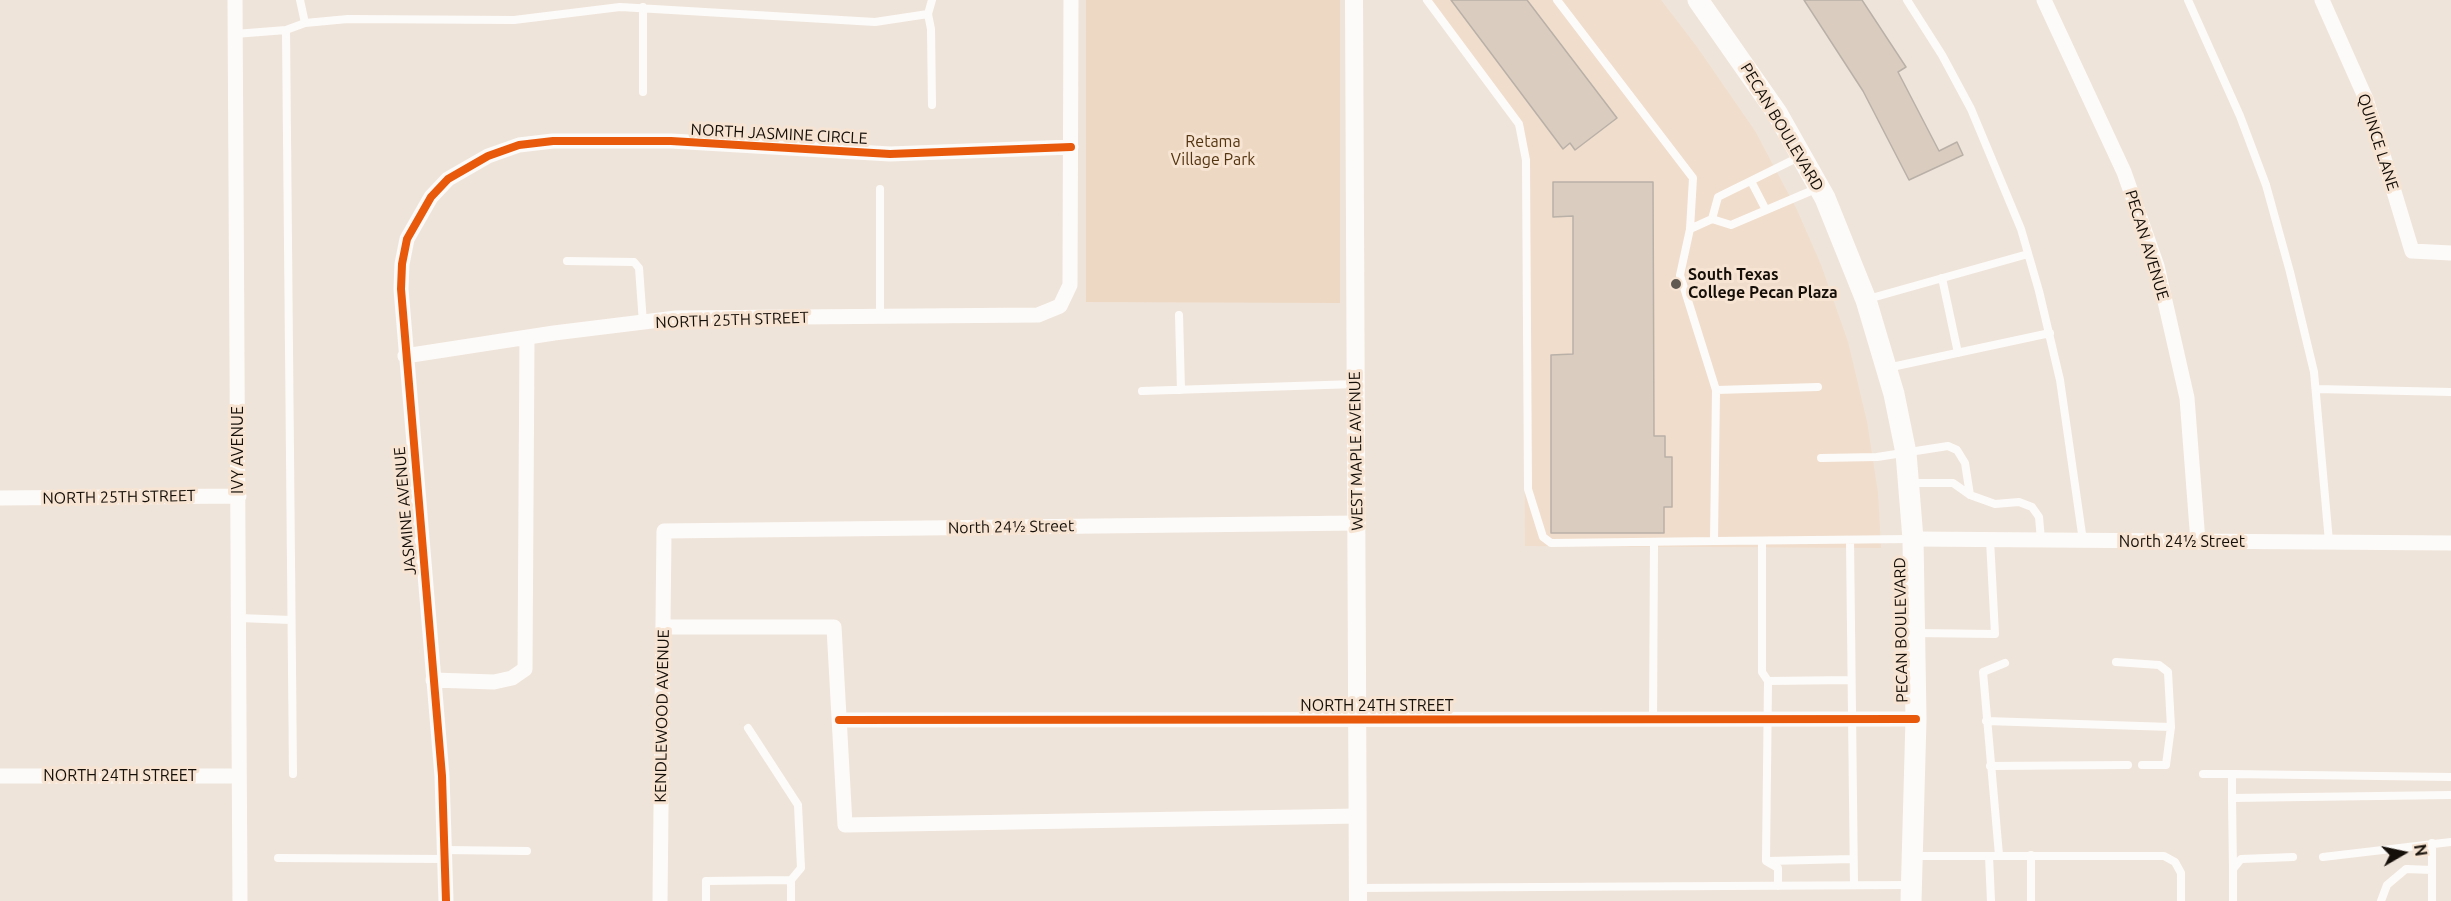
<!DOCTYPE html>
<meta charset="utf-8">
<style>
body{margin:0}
#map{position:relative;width:2451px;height:901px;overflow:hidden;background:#efe4da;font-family:Ubuntu,sans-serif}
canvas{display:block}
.north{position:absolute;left:2373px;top:823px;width:60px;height:60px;-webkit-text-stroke:4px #f7e4d2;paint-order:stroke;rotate:81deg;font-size:16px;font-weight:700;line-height:24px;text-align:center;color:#150f09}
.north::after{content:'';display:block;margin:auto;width:21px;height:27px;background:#150f09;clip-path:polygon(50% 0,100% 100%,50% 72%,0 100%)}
</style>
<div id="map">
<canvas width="2451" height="901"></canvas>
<div class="north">N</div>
</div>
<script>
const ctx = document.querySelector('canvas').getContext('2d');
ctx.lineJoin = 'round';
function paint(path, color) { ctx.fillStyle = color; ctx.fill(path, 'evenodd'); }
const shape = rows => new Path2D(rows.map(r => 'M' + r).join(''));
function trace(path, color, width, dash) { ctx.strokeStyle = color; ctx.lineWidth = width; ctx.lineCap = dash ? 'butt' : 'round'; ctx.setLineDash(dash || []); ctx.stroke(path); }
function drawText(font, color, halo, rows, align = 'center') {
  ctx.font = font + ' Ubuntu,sans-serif'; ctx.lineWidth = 6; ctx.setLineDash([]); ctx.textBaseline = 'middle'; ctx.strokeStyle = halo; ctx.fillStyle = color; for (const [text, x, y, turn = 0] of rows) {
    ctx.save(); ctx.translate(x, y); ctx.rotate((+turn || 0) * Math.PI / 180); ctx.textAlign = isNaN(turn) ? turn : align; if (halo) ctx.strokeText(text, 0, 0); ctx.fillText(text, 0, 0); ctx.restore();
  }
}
const built = shape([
 [1424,0,1661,0,1697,47,1755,131,1797,210,1821,265,1848,342,1867,422,1878,493,1881,548,1525,546,1524,159,1520,132]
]);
const green = shape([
 [1086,0,1340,0,1340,303,1086,302]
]);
const building = shape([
 [1451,0,1527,0,1617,118,1575,150,1570,143,1563,149,1451,0],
 [1804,0,1862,0,1906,67,1898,72,1939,151,1957,142,1963,155,1909,180,1863,91,1804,0],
 [1553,182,1653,182,1654,436,1665,436,1665,457,1672,457,1672,507,1664,507,1664,533,1551,533,1551,355,1573,354,1573,216,1553,217,1553,182]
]);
const service = shape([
 [300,0,305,23],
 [1427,0,1519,124,1526,160,1528,489,1543,537,1551,543,1714,541],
 [1557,0,1693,178,1690,229,1680,275,1716,390,1714,541,1911,539],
 [1907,0,1942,55,1971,109,2021,229,2039,291,2060,380,2083,541],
 [2188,0,2240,116,2266,185,2290,272,2314,372,2329,542],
 [928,14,931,29,932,105],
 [286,30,293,774],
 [235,34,286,30,305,23,348,19,514,20,620,7,875,22,928,14,932,0],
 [643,92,643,7],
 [1751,181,1766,210],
 [1712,219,1718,197,1799,157],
 [1690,229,1712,219,1731,225,1818,188],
 [567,261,634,262,639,268,643,323],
 [1942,278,1958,353],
 [1868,299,2028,254],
 [1179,315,1181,390],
 [880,317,880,189],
 [1887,368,2050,333],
 [2316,389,2451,392],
 [1716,390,1818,387],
 [1142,391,1356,384],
 [1821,458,1877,457,1948,446,1957,450,1965,463,1970,495],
 [1910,483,1953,483,1970,495,1995,504,2019,502,2032,507,2039,517,2041,540],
 [1850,540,1854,885],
 [1762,541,1762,672,1768,681,1766,861,1778,868,1778,886],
 [239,618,291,620],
 [1916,633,1995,634,1990,540],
 [2116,662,2159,665,2168,672,2171,727,2166,765,2142,765],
 [1768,681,1851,680],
 [1653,720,1654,542],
 [1986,721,2171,727],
 [748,728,798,805,801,868,791,880],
 [1990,766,2128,765],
 [2203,774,2232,774],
 [2232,798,2232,774,2451,777],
 [2432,843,2432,870],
 [444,850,527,851],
 [1999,855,1983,672,2005,663],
 [1913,856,2164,856,2175,862,2181,873,2181,901],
 [1989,856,1991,901],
 [2323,857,2451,842],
 [278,858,444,859],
 [1768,861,1853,859],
 [2233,869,2232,798,2451,795],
 [1358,888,1910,885],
 [706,901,706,881,791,880,791,901],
 [2031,901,2031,855],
 [2233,901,2233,869,2241,859,2293,857],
 [2381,901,2387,885,2406,869,2432,870,2432,901]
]);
const minor = shape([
 [235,0,240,901],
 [2044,0,2124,172,2157,266,2187,398,2198,542],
 [2322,0,2366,99,2412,251,2451,253],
 [405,356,554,333,676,318,1038,315,1060,306,1070,285,1071,0],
 [0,498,239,496],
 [1913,539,2451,543],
 [663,627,834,627,845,825,1358,816],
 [433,680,494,682,512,678,525,669,527,337],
 [839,720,1916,719],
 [0,776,239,776],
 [446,901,442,776,401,289,402,264,407,239,431,197,448,179,488,156,519,145,553,141,671,141,890,154,1071,147],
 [660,901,664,531,1358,523]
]);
const tertiary = shape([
 [1354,0,1358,901]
]);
const secondary = shape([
 [1698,0,1777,113,1825,198,1866,300,1894,394,1906,453,1913,539,1916,719,1911,901]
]);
const cycleway = shape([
 [839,720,1916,719],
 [446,901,442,776,401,289,402,264,407,239,431,197,448,179,488,156,519,145,553,141,671,141,890,154,1071,147]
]);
const markers = [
 [1676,284,6,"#615a52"]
];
const streetNames = [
 ["PECAN BOULEVARD",1782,127,59],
 ["NORTH JASMINE CIRCLE",779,134,3],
 ["QUINCE LANE",2378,142,72],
 ["PECAN AVENUE",2147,245,73],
 ["NORTH 25TH STREET",732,320,-2],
 ["IVY AVENUE",238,450,-90],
 ["WEST MAPLE AVENUE",1356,451,-91],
 ["NORTH 25TH STREET",119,497,-1],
 ["JASMINE AVENUE",405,511,-95],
 ["North 24½ Street",1011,527,-1],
 ["North 24½ Street",2182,542],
 ["PECAN BOULEVARD",1901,630,-91],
 ["NORTH 24TH STREET",1377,706],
 ["KENDLEWOOD AVENUE",662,716,-89],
 ["NORTH 24TH STREET",120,776]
];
const parkNames = [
 ["Retama",1213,142],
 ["Village Park",1213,160]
];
const poiNames = [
 ["South Texas",1688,275],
 ["College Pecan Plaza",1688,293]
];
paint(built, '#f0ddcc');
paint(green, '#edd8c3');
paint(building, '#dacdbf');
trace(building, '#b9b0a8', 1.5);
trace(service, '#fdfbf9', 8);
trace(minor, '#fdfbf9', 15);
trace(tertiary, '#fdfbf9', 18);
trace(secondary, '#fdfbf9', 21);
trace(cycleway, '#e8590c', 8);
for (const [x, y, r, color] of markers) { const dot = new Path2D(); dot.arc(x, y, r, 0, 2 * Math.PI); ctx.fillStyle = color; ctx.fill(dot); trace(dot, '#f7e4d2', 2); }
drawText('16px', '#150f09', '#f7e4d2', streetNames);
drawText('16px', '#52330f', '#f7e4d2', parkNames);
drawText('bold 16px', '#150f09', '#f7e4d2', poiNames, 'left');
</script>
